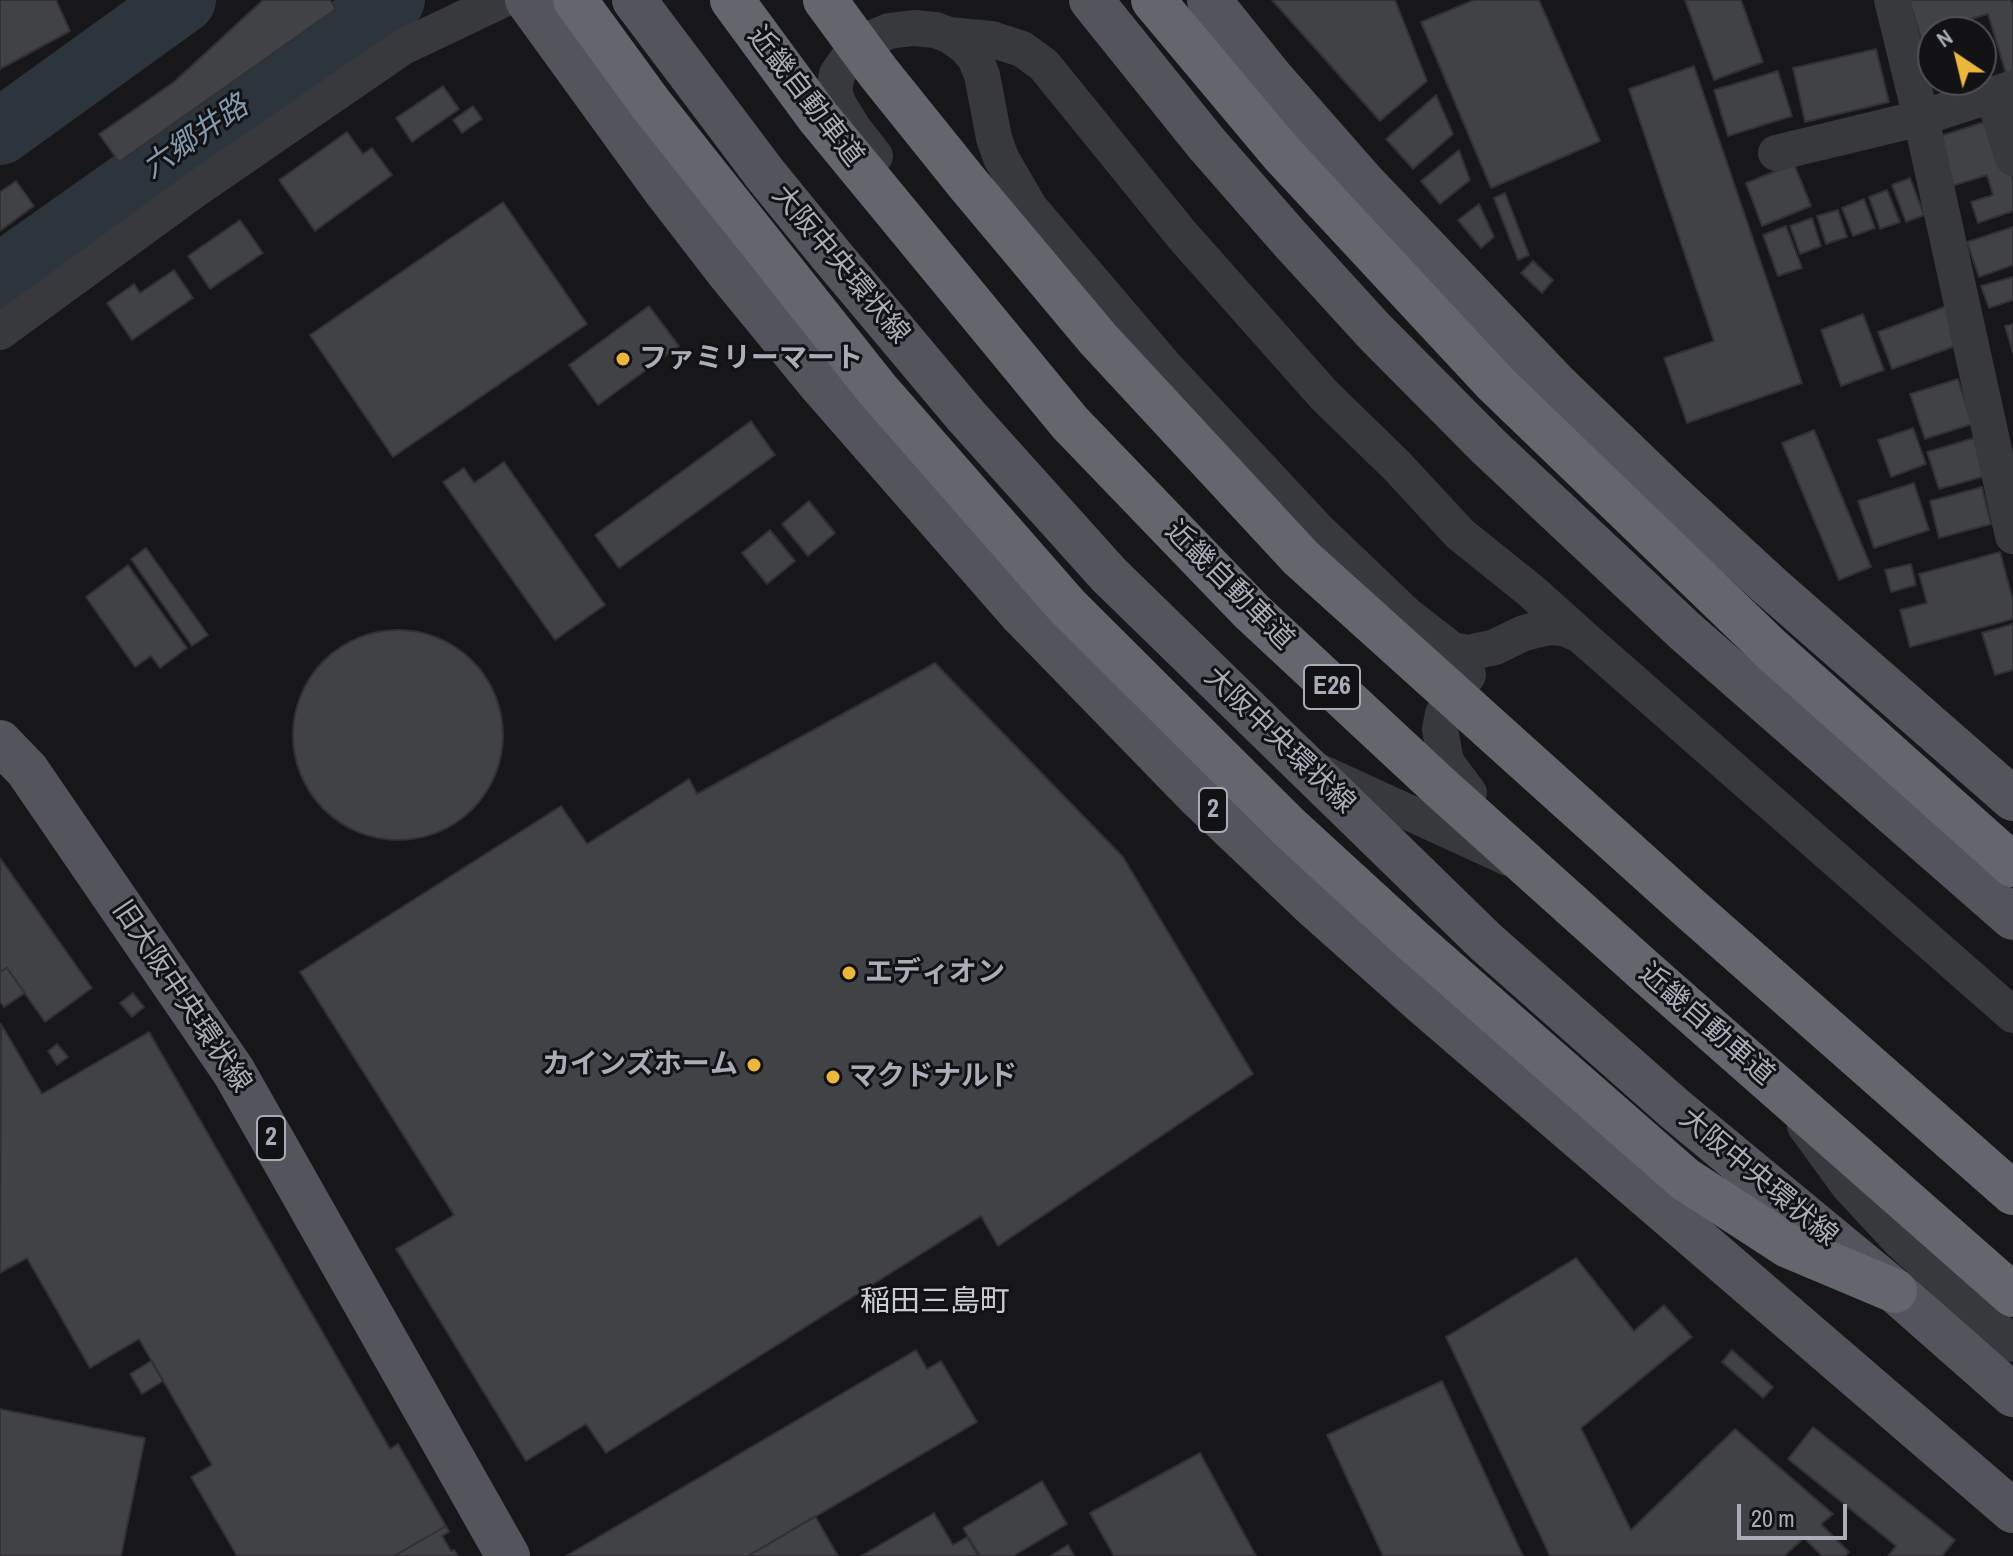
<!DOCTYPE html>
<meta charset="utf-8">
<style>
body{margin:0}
#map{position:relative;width:2013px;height:1556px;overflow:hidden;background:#171719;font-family:"Archivo Narrow",sans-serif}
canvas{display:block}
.north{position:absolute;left:1917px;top:16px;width:80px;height:80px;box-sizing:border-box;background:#121214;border:2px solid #4e5056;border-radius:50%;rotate:325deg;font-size:22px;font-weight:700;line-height:32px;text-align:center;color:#a9adb8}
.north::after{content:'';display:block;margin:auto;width:28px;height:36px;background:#ebb63c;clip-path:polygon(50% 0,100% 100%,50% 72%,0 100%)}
.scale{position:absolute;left:1737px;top:1504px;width:110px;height:36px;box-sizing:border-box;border:4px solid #a9adb8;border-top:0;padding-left:10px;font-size:24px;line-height:28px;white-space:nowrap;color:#a9adb8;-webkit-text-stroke:6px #121214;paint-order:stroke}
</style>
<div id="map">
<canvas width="2013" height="1556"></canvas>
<div class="north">N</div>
<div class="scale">20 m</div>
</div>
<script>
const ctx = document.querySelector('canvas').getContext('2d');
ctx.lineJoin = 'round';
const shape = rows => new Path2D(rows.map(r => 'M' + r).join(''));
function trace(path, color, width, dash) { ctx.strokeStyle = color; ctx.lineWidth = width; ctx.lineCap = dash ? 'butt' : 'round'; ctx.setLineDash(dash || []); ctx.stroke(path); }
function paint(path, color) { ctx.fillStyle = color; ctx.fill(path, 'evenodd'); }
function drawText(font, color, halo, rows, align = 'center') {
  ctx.font = font + ' "Archivo Narrow","Noto Sans JP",sans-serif'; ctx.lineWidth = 6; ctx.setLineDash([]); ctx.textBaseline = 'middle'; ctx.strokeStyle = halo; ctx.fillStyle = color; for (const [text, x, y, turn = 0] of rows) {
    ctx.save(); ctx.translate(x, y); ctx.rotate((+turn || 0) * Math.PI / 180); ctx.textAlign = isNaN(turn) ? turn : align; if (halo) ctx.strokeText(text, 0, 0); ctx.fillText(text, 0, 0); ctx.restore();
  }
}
const river = shape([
 [0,132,183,0],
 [0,277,392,0]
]);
const building = shape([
 [0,0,56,0,70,31,0,69,0,0],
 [263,0,330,0,336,9,119,162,99,134,174,82,263,0],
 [1272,0,1395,0,1427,81,1380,121,1272,0],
 [1474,0,1539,0,1600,141,1491,188,1421,22,1474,0],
 [1685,0,1741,0,1763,62,1714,80,1685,0],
 [1909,0,2011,0,2013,7,2013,79,2008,80,1988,14,1950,25,1952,32,1933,32,1933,38,1922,42,1909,0],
 [1876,49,1889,102,1805,122,1793,68,1876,49],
 [1694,66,1802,383,1687,423,1664,358,1714,341,1629,89,1694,66],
 [1778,71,1792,116,1728,136,1714,90,1778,71],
 [443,86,459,109,412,142,396,118,443,86],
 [1436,95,1453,134,1413,169,1386,139,1436,95],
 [473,106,482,119,462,133,453,120,473,106],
 [1994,119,2013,179,2013,211,1978,223,1971,202,1993,195,1987,175,1952,186,1937,137,1994,119],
 [347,132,363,154,372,148,392,175,315,231,279,180,347,132],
 [1459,150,1470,180,1440,204,1421,181,1459,150],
 [1794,164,1811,206,1762,226,1746,183,1794,164],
 [1910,178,1924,215,1906,222,1892,185,1910,178],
 [16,181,34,206,0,231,0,192,16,181],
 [1887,190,1900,222,1880,229,1869,197,1887,190],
 [1505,193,1529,255,1518,260,1494,198,1505,193],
 [1864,199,1875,228,1853,236,1842,208,1864,199],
 [503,202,587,324,393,457,310,335,503,202],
 [1479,204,1494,237,1481,248,1458,220,1479,204],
 [1838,210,1847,237,1826,244,1817,216,1838,210],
 [1812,218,1821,246,1800,254,1790,226,1812,218],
 [240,220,263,253,210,289,188,256,240,220],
 [1786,226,1802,268,1778,276,1763,235,1786,226],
 [2013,227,2013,265,1979,277,1967,242,2013,227],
 [1533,261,1553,280,1542,293,1521,273,1533,261],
 [174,270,193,298,132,340,107,303,134,284,140,293,174,270],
 [2013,277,2013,300,1989,308,1981,286,2013,277],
 [649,306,679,346,598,405,569,365,649,306],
 [1947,306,1961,344,1892,369,1878,332,1947,306],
 [1863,314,1884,370,1841,386,1821,330,1863,314],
 [2013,324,2013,353,2005,326,2013,324],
 [1958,379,1972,424,1925,439,1910,394,1958,379],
 [751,421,775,455,619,568,595,535,751,421],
 [1913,428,1926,464,1891,477,1878,440,1913,428],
 [1814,430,1871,567,1839,580,1782,443,1814,430],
 [1974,438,1985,476,1939,489,1927,452,1974,438],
 [504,462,605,605,555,640,443,482,464,468,474,483,504,462],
 [1914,483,1929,530,1874,548,1858,501,1914,483],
 [1982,487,1991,524,1939,538,1930,501,1982,487],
 [809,501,835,533,808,556,782,524,809,501],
 [770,530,795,561,767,584,742,553,770,530],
 [146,548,208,635,192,646,131,559,146,548],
 [2000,552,2013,600,2013,619,1910,647,1900,610,1927,603,1919,574,2000,552],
 [1911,564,1916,585,1891,592,1885,570,1911,564],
 [128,565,187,648,160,668,151,656,135,667,86,597,128,565],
 [2013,624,2013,670,1995,675,1982,633,2013,624],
 '293 735a105 105 0 1 1 210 0a105 105 0 1 1-210 0Z',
 [935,663,1123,857,1253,1074,998,1246,981,1216,606,1453,586,1424,526,1461,396,1249,454,1215,300,972,561,806,587,844,689,779,697,794,935,663],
 [0,858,92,988,45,1022,7,968,0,972,0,858],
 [7,968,25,993,4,1007,0,1002,0,972,7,968],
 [133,993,144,1007,132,1017,120,1003,133,993],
 [1,1024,42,1094,149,1032,390,1449,398,1444,446,1526,394,1556,237,1556,191,1477,212,1465,139,1339,90,1368,27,1258,0,1273,1,1024],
 [57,1044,68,1057,57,1065,48,1051,57,1044],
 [1576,1258,1634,1331,1664,1305,1692,1337,1581,1428,1631,1530,1735,1429,1833,1514,1821,1524,1849,1552,1845,1556,1822,1556,1804,1538,1784,1556,1550,1556,1446,1337,1576,1258],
 [916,1350,927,1369,941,1361,977,1422,748,1556,566,1556,916,1350],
 [1732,1350,1773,1387,1763,1398,1722,1362,1732,1350],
 [151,1361,163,1381,142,1394,130,1374,151,1361],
 [1442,1381,1523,1556,1383,1556,1327,1435,1442,1381],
 [0,1409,145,1438,121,1556,0,1556,0,1409],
 [1813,1427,1955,1540,1942,1556,1888,1556,1896,1546,1788,1459,1813,1427],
 [1200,1453,1256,1556,1114,1556,1090,1513,1200,1453],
 [1042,1481,1067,1524,1013,1556,980,1556,963,1528,1042,1481],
 [934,1513,953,1545,967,1537,978,1556,861,1556,934,1513],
 [815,1516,838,1556,748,1556,815,1516],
 [446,1526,449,1532,442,1536,451,1551,454,1550,458,1556,394,1556,446,1526],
 [1068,1545,1074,1556,1050,1556,1068,1545]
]);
const minor = shape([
 [1892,0,1921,118,2013,536],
 [949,35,991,39,1022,49,1044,65,1182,235,1324,395,1397,466,1460,534,1531,591,1580,635],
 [1993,95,2013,158],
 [1776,153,1921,118,2013,88],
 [875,156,854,129,839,105,834,91,837,74,847,60,873,38,889,31,914,28,935,30,949,35,966,47,975,58,982,75,994,138,1001,158,1030,208,1163,364,1318,530,1407,615,1452,650,1468,653,1495,647,1524,633,1549,627,1564,628,1580,635,2013,1015],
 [0,332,195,190,403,47,502,0],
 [1468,675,1452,696,1443,714,1440,729,1446,762,1469,793],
 [1318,771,1508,858],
 [1805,1126,1848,1185,1900,1241,2013,1344]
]);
const major = shape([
 [527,0,664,189,728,272,819,383,1021,614,1196,794,1313,905,1423,1003,2013,1511],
 [634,0,765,174,831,255,966,416,1109,575,1486,942,1675,1109,1895,1291,2013,1395],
 [1091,0,1206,143,1290,239,1374,331,1488,446,1686,632,2013,918],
 [1209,0,1271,77,1364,183,1555,383,1670,494,1770,586,2013,799],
 [0,742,27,770,234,1072,508,1556]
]);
const highway = shape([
 [575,0,650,103,877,389,1067,606,1290,828,1410,938,1685,1179,1788,1246,1895,1291],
 [1153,0,1283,155,1495,383,1771,649,2013,865]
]);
const highwayBridge = shape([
 [732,0,818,117,1070,423,1252,612,1440,787,1646,972,2013,1295],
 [825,0,878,72,968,184,1098,339,1301,558,1686,905,2013,1193]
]);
const markers = [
 [623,359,8,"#ebb63c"],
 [849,973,8,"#ebb63c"],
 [754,1065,8,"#ebb63c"],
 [833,1077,8,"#ebb63c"]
];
const shields = [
 [1332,687,56],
 [1213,810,28],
 [271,1138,28]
];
const shieldNames = [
 ["E26",1332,687],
 ["2",1213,810],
 ["2",271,1138]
];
const streetNames = [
 ["近畿自動車道",805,97,52],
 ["大阪中央環状線",840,265,50],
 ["近畿自動車道",1229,586,45],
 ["大阪中央環状線",1279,741,44],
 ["旧大阪中央環状線",181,997,56],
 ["近畿自動車道",1706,1025,41],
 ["大阪中央環状線",1758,1178,40]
];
const poiNames = [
 ["ファミリーマート",639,359],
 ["エディオン",865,973],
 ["カインズホーム",738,1065,"right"],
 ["マクドナルド",849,1077]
];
const waterNames = [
 ["六郷井路",196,138,-35]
];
const neighbourhoodNames = [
 ["稲田三島町",935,1303]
];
trace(river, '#2d353c', 66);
paint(building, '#414246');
trace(building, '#313134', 2);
trace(minor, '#38393d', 36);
trace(major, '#54555c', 44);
trace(highway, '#64666e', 44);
trace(highwayBridge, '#64666e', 44);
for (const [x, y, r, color] of markers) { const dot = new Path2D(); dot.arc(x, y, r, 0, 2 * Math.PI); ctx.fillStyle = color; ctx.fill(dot); trace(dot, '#121214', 3); }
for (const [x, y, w] of shields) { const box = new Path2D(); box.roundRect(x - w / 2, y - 22, w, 44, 6); ctx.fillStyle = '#121214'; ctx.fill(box); trace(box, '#a9adb8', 2); }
drawText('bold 26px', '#a9adb8', null, shieldNames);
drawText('28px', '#a9adb8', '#121214', streetNames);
drawText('bold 28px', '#a9adb8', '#121214', poiNames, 'left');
drawText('italic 30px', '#829ab1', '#121214', waterNames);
drawText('30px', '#caccd4', '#121214', neighbourhoodNames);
</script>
